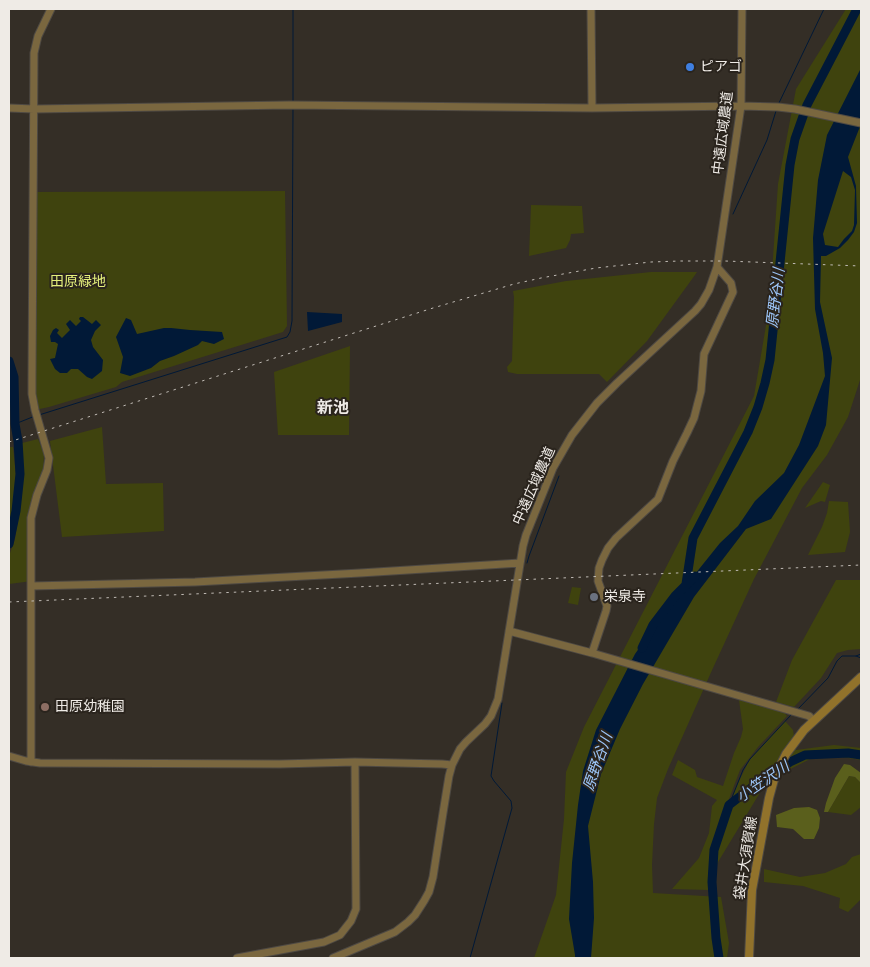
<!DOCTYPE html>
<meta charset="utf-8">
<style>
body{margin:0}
#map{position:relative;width:870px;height:967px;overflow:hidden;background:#342e26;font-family:Quicksand,sans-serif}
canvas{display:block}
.frame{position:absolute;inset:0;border:10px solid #efebe6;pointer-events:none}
</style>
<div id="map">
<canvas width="870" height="967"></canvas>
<div class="frame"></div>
</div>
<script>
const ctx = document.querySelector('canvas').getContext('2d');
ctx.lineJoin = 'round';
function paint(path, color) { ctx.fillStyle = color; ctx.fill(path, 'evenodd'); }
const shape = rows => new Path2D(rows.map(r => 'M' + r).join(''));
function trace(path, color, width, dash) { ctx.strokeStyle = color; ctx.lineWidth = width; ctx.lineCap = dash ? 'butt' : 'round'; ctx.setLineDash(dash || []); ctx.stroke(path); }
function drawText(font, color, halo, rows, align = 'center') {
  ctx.font = font + ' Quicksand,"Noto Sans JP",sans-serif'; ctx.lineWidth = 4; ctx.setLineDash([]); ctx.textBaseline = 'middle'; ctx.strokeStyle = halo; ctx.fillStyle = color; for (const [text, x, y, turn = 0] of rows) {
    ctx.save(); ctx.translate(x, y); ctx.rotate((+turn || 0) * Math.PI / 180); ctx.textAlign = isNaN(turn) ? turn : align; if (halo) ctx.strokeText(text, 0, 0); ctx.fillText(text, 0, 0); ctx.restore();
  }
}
const green = shape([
 [846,9,861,9,861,366,860,380,848,417,827,455,802,488,754,579,713,668,668,769,657,798,654,824,652,865,653,893,721,897,729,943,727,958,534,958,556,895,564,819,566,772,584,727,754,396,770,302,778,184,796,89],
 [285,191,287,326,283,332,122,382,116,387,49,407,35,410,34,192],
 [531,205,582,206,584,233,571,234,570,240,566,248,529,256],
 [651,272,697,272,695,275,647,341,607,382,599,374,517,374,508,372,507,367,512,361,514,297,513,291,566,281],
 [350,346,349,435,278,435,274,372],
 [102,427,106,484,163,483,164,531,62,537,50,441],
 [38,439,44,453,43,479,32,514,32,581,9,584,9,556,15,539,22,493,22,443],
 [9,447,13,447,17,485,9,536],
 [823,482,830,485,825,502,821,501,805,508],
 [829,501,848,502,850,532,845,552,808,555,822,527,827,513],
 [836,580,861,580,861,649,848,650,837,653,821,678,794,707,776,702,792,660],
 [572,587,581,588,578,605,568,603],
 [739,700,784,712,787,716,758,747,740,770,715,836,708,876,709,890,672,889,699,858,709,833,712,806,717,800,672,775,678,760,695,770,697,777,723,786,734,753,741,737,743,729],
 [785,721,793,730,796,750,834,745,861,748,861,760,842,757,812,758,767,781,712,872,720,834,736,787,750,759],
 [849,776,855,777,861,783,861,807,851,815,828,812],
 [861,854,861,899,848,912,839,908,840,898,803,886,764,882,764,869,800,877,825,873,846,864,852,857]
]);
const forest = shape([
 [844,764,850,765,861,773,861,783,855,777,849,776,828,812,824,812,826,803,835,778],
 [809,807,817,810,820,818,819,828,814,839,804,839,793,829,777,827,776,815,794,808]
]);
const water = shape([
 [861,68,861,124,848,157,856,186,857,223,854,232,848,240,840,248,826,256,821,256,820,302,832,358,826,425,818,446,771,519,746,529,694,597,643,684,620,729,601,774,588,826,593,882,594,918,591,958,575,958,575,955,569,919,572,863,578,805,583,771,596,730,635,654,663,614,720,543,738,526,755,501,784,473,799,445,825,376,823,353,815,309,813,238,818,180,827,135],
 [843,171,851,177,855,190,854,225,852,231,844,239,838,247,825,245,823,234],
 [307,312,342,314,342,322,308,331],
 [80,317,83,317,92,324,96,320,101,325,95,331,91,340,93,347,103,360,102,371,92,379,87,377,78,369,71,369,67,373,60,373,55,369,50,359,55,358,58,344,55,342,51,342,50,336,53,330,56,328,59,330,57,333,62,338,70,330,66,324,70,320,76,326,81,321,79,319],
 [126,318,131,320,137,334,164,328,171,328,190,330,222,332,224,339,214,344,202,341,198,345,174,356,160,361,151,368,130,376,120,373,123,357,116,337]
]);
const stream = shape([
 [293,9,293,103],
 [778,105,824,9],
 [733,214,767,140,776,111],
 [39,415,287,337,290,332,292,321,293,107],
 [15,424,35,416],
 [527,563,529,556,559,476],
 [856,656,861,654],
 [798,709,828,678,837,661,842,656,856,656,861,658],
 [729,805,743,770,750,759,791,715],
 [470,958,512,808,511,801,494,781,491,776,502,703]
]);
const river = shape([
 [9,361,14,377,15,424,18,441,20,474,16,511,9,544],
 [686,584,693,538,748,432,758,407,765,383,770,360,790,165,795,139,807,105,857,9],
 [642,648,653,625,675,596,695,576],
 [719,958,716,938,712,882,714,850,729,805,769,774,790,762,805,755,848,753,861,755]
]);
const secondary = shape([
 [591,9,592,108],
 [9,108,34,109,289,105,592,108,741,106,778,107,795,109,861,123],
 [32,586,195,582,360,573,520,563],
 [509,631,592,653,802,714,809,716,814,721],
 [592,653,606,611,607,606,598,581,599,568,602,560,608,548,616,538,658,499,673,461,687,433,694,418,701,391,704,354,733,292,731,283,717,267],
 [9,756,26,761,40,763,280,764,355,762,442,764,452,765],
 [31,762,31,518,37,495,47,470,49,458,35,410,32,394,32,379,34,53,38,36,51,9],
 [237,958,324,942,340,935,351,921,356,909,355,762],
 [333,958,395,932,408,922,415,915,424,901,429,892,433,877,443,813,449,776,452,765,460,749,466,742,485,724,491,716,498,699,523,546,526,535,553,468,572,435,597,403,617,383,695,311,701,304,709,290,717,267,741,106,742,9]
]);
const primary = shape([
 [749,958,752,890,769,798,775,776,786,754,804,730,861,677]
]);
const rail = shape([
 [9,442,433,308,514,284,541,278,596,268,651,262,680,261,725,261,861,266],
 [9,602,861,565]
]);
const markers = [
 [690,67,5,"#3f7fe0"],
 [594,597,5,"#6b7280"],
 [45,707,5,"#8d6e63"]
];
const poiNames = [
 ["ピアゴ",700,67],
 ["栄泉寺",604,597],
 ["田原幼稚園",55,707]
];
const streetNames = [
 ["中遠広域農道",723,133,-83],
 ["中遠広域農道",534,486,-66],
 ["袋井大須賀線",746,858,-81]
];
const parkNames = [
 ["田原緑地",78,282]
];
const waterNames = [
 ["原野谷川",776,298,-83],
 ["原野谷川",598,762,-71],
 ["小笠沢川",763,782,-34]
];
const quarterNames = [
 ["新池",333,408]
];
paint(green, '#3f430e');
paint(forest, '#5a5f1c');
paint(water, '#011937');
trace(stream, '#011937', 1);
trace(river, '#011937', 9);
trace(secondary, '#4e4943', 9);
trace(primary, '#4e4943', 10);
trace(secondary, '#7a673f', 7);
trace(primary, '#91722b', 8);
trace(rail, '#c0bbb5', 1, [2.5, 5]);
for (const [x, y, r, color] of markers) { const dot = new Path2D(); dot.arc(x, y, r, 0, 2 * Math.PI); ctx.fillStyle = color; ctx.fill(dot); trace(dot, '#2a241d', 2); }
drawText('14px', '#efebe6', '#2a241d', poiNames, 'left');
drawText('14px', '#efebe6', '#2a241d', streetNames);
drawText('14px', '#e4ef7b', '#2a241d', parkNames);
drawText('italic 15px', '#9dc6f9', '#2a241d', waterNames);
drawText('bold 16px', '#efebe6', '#2a241d', quarterNames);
</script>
